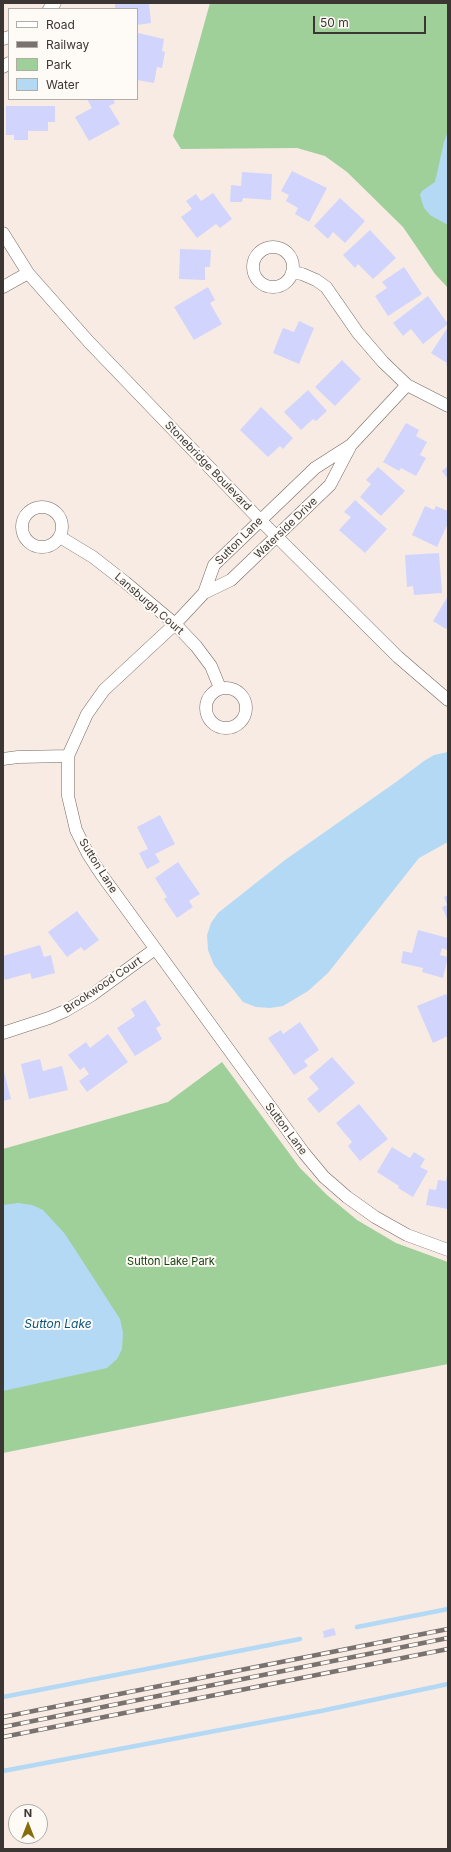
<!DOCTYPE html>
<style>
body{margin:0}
#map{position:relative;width:451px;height:1852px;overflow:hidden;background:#f7ebe3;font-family:Inter,sans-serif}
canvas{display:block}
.frame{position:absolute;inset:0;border:4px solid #3b3633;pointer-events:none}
.legend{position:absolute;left:8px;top:8px;width:130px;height:92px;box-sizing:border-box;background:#fefaf6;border:1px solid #b0aca8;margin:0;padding:5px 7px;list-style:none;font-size:12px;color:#3b3633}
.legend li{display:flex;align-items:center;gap:8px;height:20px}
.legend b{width:20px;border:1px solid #b0aca8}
.north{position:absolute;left:8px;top:1804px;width:40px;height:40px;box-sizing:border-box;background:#fefaf6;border:1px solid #b0aca8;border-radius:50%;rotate:0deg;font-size:11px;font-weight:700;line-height:16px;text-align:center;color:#3b3633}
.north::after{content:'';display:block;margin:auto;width:14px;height:18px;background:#846d0a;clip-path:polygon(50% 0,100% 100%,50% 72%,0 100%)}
.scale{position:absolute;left:313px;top:16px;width:113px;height:18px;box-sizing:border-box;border:2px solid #3b3633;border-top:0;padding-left:5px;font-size:12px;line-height:14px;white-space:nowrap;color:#3b3633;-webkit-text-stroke:3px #fefaf6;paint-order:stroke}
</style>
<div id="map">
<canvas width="451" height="1852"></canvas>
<div class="frame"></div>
<ul class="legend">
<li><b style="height:5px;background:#fff"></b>Road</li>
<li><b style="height:5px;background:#7a726e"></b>Railway</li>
<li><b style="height:11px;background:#a0d099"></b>Park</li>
<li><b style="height:11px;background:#b4d9f5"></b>Water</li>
</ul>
<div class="north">N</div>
<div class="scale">50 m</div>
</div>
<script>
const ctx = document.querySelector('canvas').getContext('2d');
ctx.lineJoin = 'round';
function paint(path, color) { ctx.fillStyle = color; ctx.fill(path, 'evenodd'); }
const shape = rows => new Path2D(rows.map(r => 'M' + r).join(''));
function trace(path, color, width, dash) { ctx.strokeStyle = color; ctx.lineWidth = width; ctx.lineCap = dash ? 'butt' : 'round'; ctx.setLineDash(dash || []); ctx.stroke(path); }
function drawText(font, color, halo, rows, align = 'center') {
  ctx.font = font + ' Inter,sans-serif'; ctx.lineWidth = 4; ctx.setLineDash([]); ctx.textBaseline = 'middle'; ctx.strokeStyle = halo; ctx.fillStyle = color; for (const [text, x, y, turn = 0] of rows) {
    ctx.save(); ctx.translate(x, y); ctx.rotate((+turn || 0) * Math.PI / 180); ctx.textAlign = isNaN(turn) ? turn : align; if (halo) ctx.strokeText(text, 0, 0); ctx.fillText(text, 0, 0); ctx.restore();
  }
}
const green = shape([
 [210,3,448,3,448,288,435,274,403,227,347,172,325,156,297,148,181,149,173,136],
 [222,1062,300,1168,327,1195,357,1220,396,1243,448,1262,448,1364,3,1453,3,1149,168,1102]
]);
const water = shape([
 [448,131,448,225,430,215,424,208,420,195,422,191,435,182,444,142],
 [448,752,448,842,419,858,328,973,308,991,283,1006,270,1008,256,1007,243,1002,214,965,208,950,207,935,211,923,218,913,285,860,396,782,424,761,434,755],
 [18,1203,32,1205,43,1210,65,1234,120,1319,123,1333,122,1349,117,1359,107,1368,3,1391,3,1205]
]);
const stream = shape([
 [357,1627,448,1609],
 [3,1697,300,1639],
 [3,1771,321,1711,448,1684]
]);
const building = shape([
 [115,3,149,3,151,23,137,25,137,9,115,9],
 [138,33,164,39,162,51,165,52,162,68,157,67,154,83,137,80],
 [87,99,113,99,115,103,109,106,120,124,89,141,75,117,92,108],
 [6,106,55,106,55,122,48,122,48,131,28,131,28,140,14,140,14,135,6,135],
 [292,171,327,188,309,222,295,214,298,208,286,201,289,195,281,191],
 [242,172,272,174,271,200,243,198,242,202,230,202,231,185,241,186],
 [213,193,232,219,220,228,216,224,197,238,181,217,192,209,186,201,196,194,201,201],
 [340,198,365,221,345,243,333,232,328,239,314,226],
 [370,230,396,258,373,279,358,264,355,268,343,255],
 [180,249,211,250,210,267,205,267,205,280,179,279],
 [404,267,422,294,388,316,375,296,387,288,382,282],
 [208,287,215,300,210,303,222,324,194,340,174,307],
 [428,296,448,324,423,344,411,329,403,336,393,323],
 [299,321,314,328,299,364,273,353,283,328,294,332],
 [448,327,448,367,446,365,447,363,431,353],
 [342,360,361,379,335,406,315,387],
 [308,390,327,411,316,421,313,419,301,430,284,412],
 [261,407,293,438,283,449,280,446,268,457,240,430],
 [406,423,419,430,416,436,427,442,420,455,426,458,416,476,401,468,399,471,383,462],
 [448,466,448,479,442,471],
 [378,467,405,491,381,516,360,497,371,484,366,480],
 [355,500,387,529,365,553,339,530,351,517,344,512],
 [425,506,434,510,436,506,448,511,448,523,437,547,412,535],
 [439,553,442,593,414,595,413,586,407,587,405,555],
 [448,596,448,626,446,629,433,621],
 [160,815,175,844,155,854,160,862,147,869,139,853,148,849,137,827],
 [178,862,200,894,189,901,193,907,177,918,164,899,167,897,155,878],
 [448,895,448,921,442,907,447,905,444,897],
 [77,911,99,940,84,951,81,947,67,957,48,932],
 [418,930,448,938,447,950,442,948,440,955,448,957,443,978,422,972,423,968,401,963,403,951,412,953],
 [40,945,44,957,51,955,55,973,32,979,30,973,5,980,3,973,3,956],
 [446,994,448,998,448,1036,433,1043,417,1006],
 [145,1000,161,1025,156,1028,162,1039,135,1056,117,1028,135,1016,131,1009],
 [300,1022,319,1050,304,1061,308,1066,294,1075,268,1038,281,1030,283,1034],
 [108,1034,128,1062,87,1092,79,1081,89,1074,84,1067,80,1070,68,1055,86,1042,90,1048],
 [332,1057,355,1083,319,1113,307,1099,319,1089,309,1077],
 [40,1059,43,1071,62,1066,68,1090,29,1099,21,1064],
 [4,1072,11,1099,3,1101,3,1073],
 [359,1104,388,1139,360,1161,348,1146,352,1142,336,1123],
 [392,1147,410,1158,414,1152,425,1159,420,1167,428,1171,413,1197,398,1188,399,1186,377,1172],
 [447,1174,448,1209,426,1205,429,1189,436,1190,438,1180,446,1181],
 [334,1628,336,1635,324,1638,323,1631]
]);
const street = shape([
 [49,9,55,3],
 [3,39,9,37],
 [3,67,9,63],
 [3,233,28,273,89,342,260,520,398,657,448,700],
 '253 267a20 20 0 1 1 40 0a20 20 0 1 1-40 0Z',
 [292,272,302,274,316,280,326,287,358,333,383,362,407,385,448,406],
 [3,287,28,273],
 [407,385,351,445,315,468,214,565,204,593,175,624,104,690,87,714,68,756,68,796,76,830,88,854,101,874,304,1153,324,1177,347,1197,375,1217,407,1235,448,1250],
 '22 527a20 20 0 1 1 40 0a20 20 0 1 1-40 0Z',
 [60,537,93,557,125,582,175,624,196,646,211,666,220,688],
 [204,593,231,580,330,485,350,447],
 '206 708a20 20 0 1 1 40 0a20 20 0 1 1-40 0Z',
 [3,759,18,757,68,756],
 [3,1033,49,1018,65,1011,92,995,155,949]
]);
const rail = shape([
 [3,1717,448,1629],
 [3,1727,448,1638],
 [3,1737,448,1649]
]);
const streetNames = [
 ["Stonebridge Boulevard",208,466,46],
 ["Waterside Drive",286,528,-44],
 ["Sutton Lane",239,541,-45],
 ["Lansburgh Court",149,604,41],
 ["Sutton Lane",98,866,58],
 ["Brookwood Court",103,985,-34],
 ["Sutton Lane",286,1129,53]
];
const parkNames = [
 ["Sutton Lake Park",171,1262]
];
const waterNames = [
 ["Sutton Lake",58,1324]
];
paint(green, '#a0d099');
paint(water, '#b4d9f5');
trace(stream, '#b4d9f5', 4.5);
paint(building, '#d1d5fd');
trace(street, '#746a63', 13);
trace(street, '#fff', 12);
trace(rail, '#7a726e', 4.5);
trace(rail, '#fefaf6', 3, [9]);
drawText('11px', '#3b3633', '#fefaf6', streetNames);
drawText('11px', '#13430c', '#fefaf6', parkNames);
drawText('italic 12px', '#085782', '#fefaf6', waterNames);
</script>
